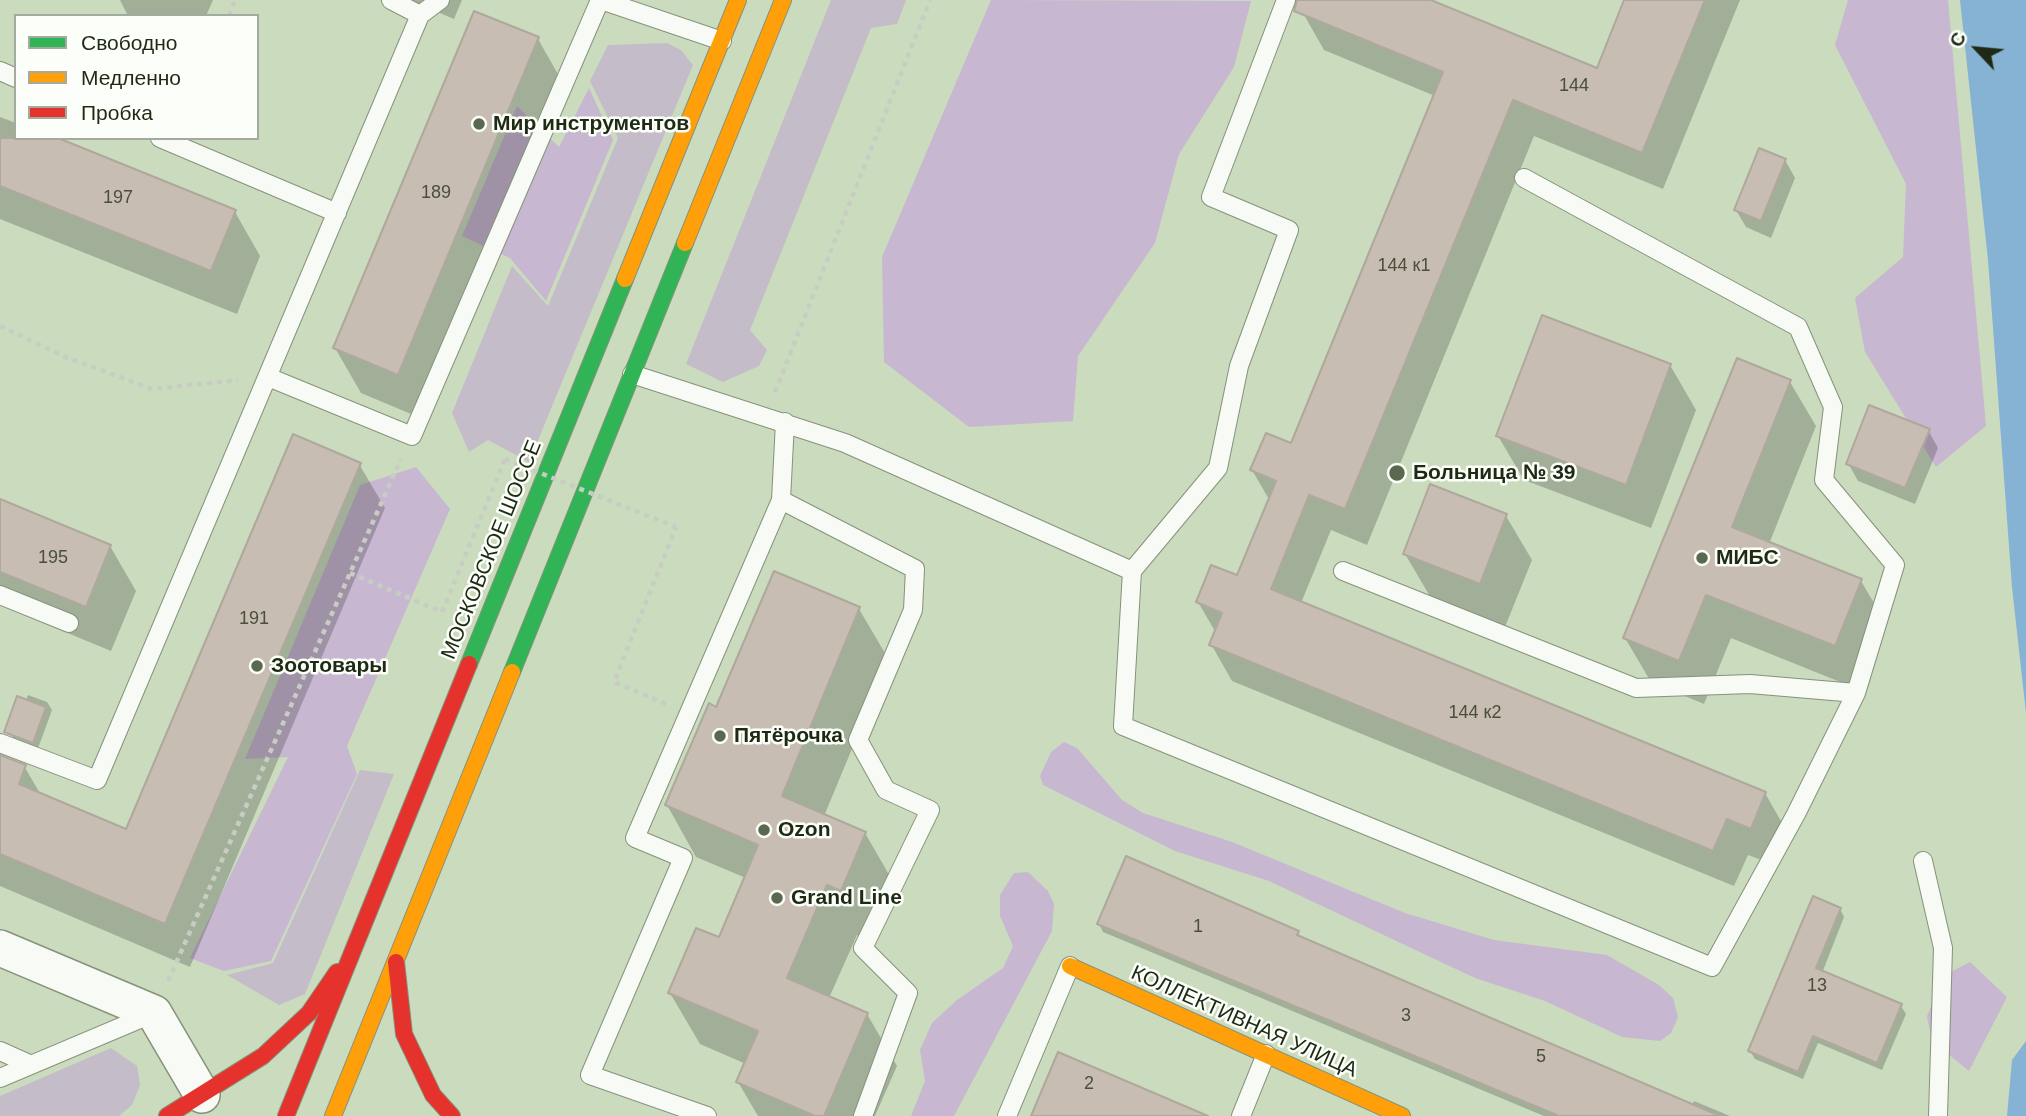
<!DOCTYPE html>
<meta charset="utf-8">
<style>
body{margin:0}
#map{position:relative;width:2026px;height:1116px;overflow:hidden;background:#cbdbbe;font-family:Helvetica,sans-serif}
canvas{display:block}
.legend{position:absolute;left:14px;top:14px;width:245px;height:126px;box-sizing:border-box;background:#fcfff9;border:2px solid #a4aa9e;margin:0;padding:9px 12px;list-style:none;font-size:21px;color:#1f2a15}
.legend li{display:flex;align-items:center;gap:14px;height:35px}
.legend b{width:35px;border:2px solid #a4aa9e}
.north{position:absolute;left:1942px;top:14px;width:70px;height:70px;-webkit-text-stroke:5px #fcfff9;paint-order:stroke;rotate:296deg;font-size:19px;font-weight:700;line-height:28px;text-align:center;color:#1f2a15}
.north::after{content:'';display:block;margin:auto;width:24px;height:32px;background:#1f2a15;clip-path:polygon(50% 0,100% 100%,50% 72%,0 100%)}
</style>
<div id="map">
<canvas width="2026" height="1116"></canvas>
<ul class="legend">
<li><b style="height:9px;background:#30b455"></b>Свободно</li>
<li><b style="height:9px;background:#ff9f0a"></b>Медленно</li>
<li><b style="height:9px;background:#e5322d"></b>Пробка</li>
</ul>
<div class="north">С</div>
</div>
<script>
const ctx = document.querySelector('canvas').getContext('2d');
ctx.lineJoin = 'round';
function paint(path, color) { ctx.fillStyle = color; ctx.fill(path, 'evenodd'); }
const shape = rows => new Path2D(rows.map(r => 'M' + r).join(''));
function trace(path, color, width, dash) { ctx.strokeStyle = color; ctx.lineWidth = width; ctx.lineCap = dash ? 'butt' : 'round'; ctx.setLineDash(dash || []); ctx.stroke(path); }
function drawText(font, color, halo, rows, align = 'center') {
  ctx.font = font + ' Helvetica,sans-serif'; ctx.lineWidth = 5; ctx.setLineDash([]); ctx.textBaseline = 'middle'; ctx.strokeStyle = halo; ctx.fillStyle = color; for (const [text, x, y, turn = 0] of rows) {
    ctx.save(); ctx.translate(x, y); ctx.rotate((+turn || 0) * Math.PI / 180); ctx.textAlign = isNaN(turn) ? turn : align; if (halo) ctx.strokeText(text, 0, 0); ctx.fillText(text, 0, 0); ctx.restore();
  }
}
const green = shape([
 [831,0,906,0,897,24,871,28,750,330,767,350,759,366,723,382,686,364],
 [667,43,681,50,693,65,529,462,488,440,469,452,452,413,512,266,548,306,618,138,590,81,608,45],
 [360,770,394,774,305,994,279,1005,227,975,273,963],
 [111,1048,137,1066,140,1085,132,1105,119,1116,0,1116,0,1096]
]);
const forest = shape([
 [991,0,1251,1,1234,67,1179,154,1155,243,1078,356,1073,421,969,427,884,362,882,257],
 [1848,0,1948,0,1986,426,1936,467,1865,352,1855,298,1903,257,1906,184,1835,45],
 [589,88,613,140,546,301,510,258,462,236,517,106,559,147],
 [416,467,450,509,347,746,357,774,271,961,224,971,190,958,288,757,245,759,360,485],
 [1064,742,1077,748,1122,800,1143,813,1232,842,1405,913,1494,940,1607,955,1659,985,1673,998,1678,1017,1671,1033,1660,1041,1622,1037,1545,1001,1475,978,1269,881,1175,851,1043,785,1040,776,1051,752],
 [1028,872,1048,891,1054,904,1052,931,954,1116,911,1116,925,1081,920,1050,932,1023,957,1000,1003,968,1013,946,1000,916,1000,895,1014,873],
 [1970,962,2007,997,1969,1071,1932,1041,1927,1016,1945,975]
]);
const water = shape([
 [1960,0,2026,0,2026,713,2012,587,1988,260],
 [2026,1041,2026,1116,2007,1116,2012,1060]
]);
const shadow = shape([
 [120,0,213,0,206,16,128,16],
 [409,0,462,0,454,19],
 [1308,0,1427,0,1598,70,1626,0,1740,0,1663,189,1534,136,1367,545,1331,530,1301,603,1765,793,1786,830,1772,864,1748,855,1734,886,1232,681,1211,644,1216,633,1198,602,1238,578,1270,501,1252,470,1292,446,1435,96,1324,50,1303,13],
 [538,39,563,83,423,419,361,393,335,348],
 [0,117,16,123,16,138,235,212,260,256,237,314,0,219],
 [1785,160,1795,178,1771,238,1746,227,1736,210],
 [1670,365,1696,410,1651,528,1524,480,1498,436],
 [1790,382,1816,426,1769,544,1861,581,1887,625,1860,690,1731,638,1704,704,1651,682,1625,638],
 [1928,430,1938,448,1915,504,1858,481,1848,463],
 [359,464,385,508,190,967,0,886,0,761,24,766,41,795,127,831],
 [0,501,110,546,136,591,111,651,0,605],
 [1506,516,1532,560,1505,627,1431,598,1405,554],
 [859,609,889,660,824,816,865,833,895,885,871,941,857,935,829,998,867,1014,897,1066,875,1116,758,1116,738,1082,746,1064,700,1044,670,993,720,940,746,878,696,857,667,805,717,709],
 [28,695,47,702,52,710,37,751,16,743,11,734],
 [1840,909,1844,917,1822,973,1901,1006,1906,1014,1882,1070,1818,1043,1803,1079,1755,1059,1750,1051],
 [1099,924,1298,932,1301,938,1692,1106,1694,1101,1730,1116,1544,1116,1103,932]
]);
const building = shape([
 [1297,0,1431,0,1597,68,1624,0,1705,0,1642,153,1513,100,1345,509,1309,495,1271,589,1766,792,1751,829,1727,819,1713,851,1209,645,1222,613,1196,602,1211,565,1237,575,1276,481,1250,470,1266,433,1291,443,1443,72,1294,11,1297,0],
 [474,11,539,37,398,375,333,348,474,11],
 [0,138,58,138,236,210,211,271,0,186,0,138],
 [1759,148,1786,159,1761,221,1734,210,1759,148],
 [1542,315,1671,364,1626,485,1496,436,1542,315],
 [1737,358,1791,380,1732,527,1862,579,1835,646,1706,595,1679,661,1623,638,1737,358],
 [1869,405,1930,429,1905,488,1846,464,1869,405],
 [293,434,361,463,165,924,0,854,0,755,26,765,19,784,126,829,293,434],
 [1430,484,1507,514,1480,584,1403,554,1430,484],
 [0,499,111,545,86,607,0,572,0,499],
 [774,571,860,607,782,796,866,832,841,891,827,885,787,978,868,1013,824,1116,815,1116,736,1082,758,1031,668,993,696,928,719,937,758,845,665,805,709,703,716,707,774,571],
 [17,696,46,707,33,743,4,732,17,696],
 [1126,856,1299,931,1297,935,1720,1116,1559,1116,1097,924,1126,856],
 [1813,896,1841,908,1816,968,1902,1004,1877,1063,1813,1036,1798,1072,1748,1051,1813,896],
 [1058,1052,1208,1116,1031,1116,1058,1052]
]);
const path = shape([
 [229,16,235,0],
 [0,326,63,356,152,389,238,380],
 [775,392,930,0],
 [350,573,442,612,505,459],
 [666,704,614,682,676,527],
 [168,981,401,459]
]);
const lane = shape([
 [391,0,420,15],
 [601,0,722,41],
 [0,71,16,78],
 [160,138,337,213],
 [1524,178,1798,327,1833,407,1824,480,1895,565,1856,693],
 [632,374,845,443,1132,571,1123,726,1712,967,1796,814,1856,693,1750,684,1636,688,1343,571],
 [268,377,412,436,600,0],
 [781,500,915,569,913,610,858,740,886,790,930,810,863,948,908,993,863,1116],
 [1132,571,1218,468,1239,366,1289,230,1211,197,1286,0],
 [0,595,69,623],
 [0,743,97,780,420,15,440,0],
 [1923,861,1943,948,1938,1116],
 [0,1051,29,1064],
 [0,1078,154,1013],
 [707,1116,590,1075,683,858,635,838,781,500,785,422],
 [1007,1116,1070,966],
 [1241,1116,1266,1054]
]);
const street = shape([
 [0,948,154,1013,202,1095]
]);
const fast = shape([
 [469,664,625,279],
 [512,672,685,243]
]);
const slow = shape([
 [685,243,783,0],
 [625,279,738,0],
 [1070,966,1402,1116],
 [333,1116,512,672]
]);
const jam = shape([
 [396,962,404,1034,433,1095,452,1116],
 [167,1116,263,1056,309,1013,337,972],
 [286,1116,469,664]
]);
const pathBridge = shape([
 [505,459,676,527]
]);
const markers = [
 [479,124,7,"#5b6850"],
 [1397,473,9,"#5b6850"],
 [1702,558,7,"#5b6850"],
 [257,666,7,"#5b6850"],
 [720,736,7,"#5b6850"],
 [764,830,7,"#5b6850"],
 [777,898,7,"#5b6850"]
];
const numberNames = [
 ["144",1574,86],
 ["189",436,193],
 ["197",118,198],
 ["144 к1",1404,266],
 ["195",53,558],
 ["191",254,619],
 ["144 к2",1475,713],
 ["1",1198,927],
 ["13",1817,986],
 ["3",1406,1016],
 ["5",1541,1057],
 ["2",1089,1084]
];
const poiNames = [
 ["Мир инструментов",493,124],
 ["Больница № 39",1413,473],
 ["МИБС",1716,558],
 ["Зоотовары",271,666],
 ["Пятёрочка",734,736],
 ["Ozon",778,830],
 ["Grand Line",791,898]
];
const streetNames = [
 ["МОСКОВСКОЕ ШОССЕ",492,550,-68],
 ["КОЛЛЕКТИВНАЯ УЛИЦА",1244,1022,24]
];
paint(green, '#c4bdc9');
paint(forest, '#c7b7d0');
paint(water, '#86b2d4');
paint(shadow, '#0003');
paint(building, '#c7bdb2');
trace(building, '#aea89d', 2);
trace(lane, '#86927b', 20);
trace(street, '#86927b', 38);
trace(fast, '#86927b', 18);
trace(slow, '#86927b', 18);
trace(jam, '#86927b', 18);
trace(path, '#c8cdc4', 4.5, [5, 5]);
trace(lane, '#f7faf5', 18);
trace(street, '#f7faf5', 35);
trace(fast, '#30b455', 16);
trace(slow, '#ff9f0a', 16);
trace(jam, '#e5322d', 16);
trace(pathBridge, '#c8cdc4', 4.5, [5, 5]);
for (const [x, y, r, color] of markers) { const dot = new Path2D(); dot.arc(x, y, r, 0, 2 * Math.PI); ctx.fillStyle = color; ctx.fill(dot); trace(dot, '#fcfff9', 2.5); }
drawText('18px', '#494f3c', null, numberNames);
drawText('bold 21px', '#1f2a15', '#fcfff9', poiNames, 'left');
drawText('21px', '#1f2a15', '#fcfff9', streetNames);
</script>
